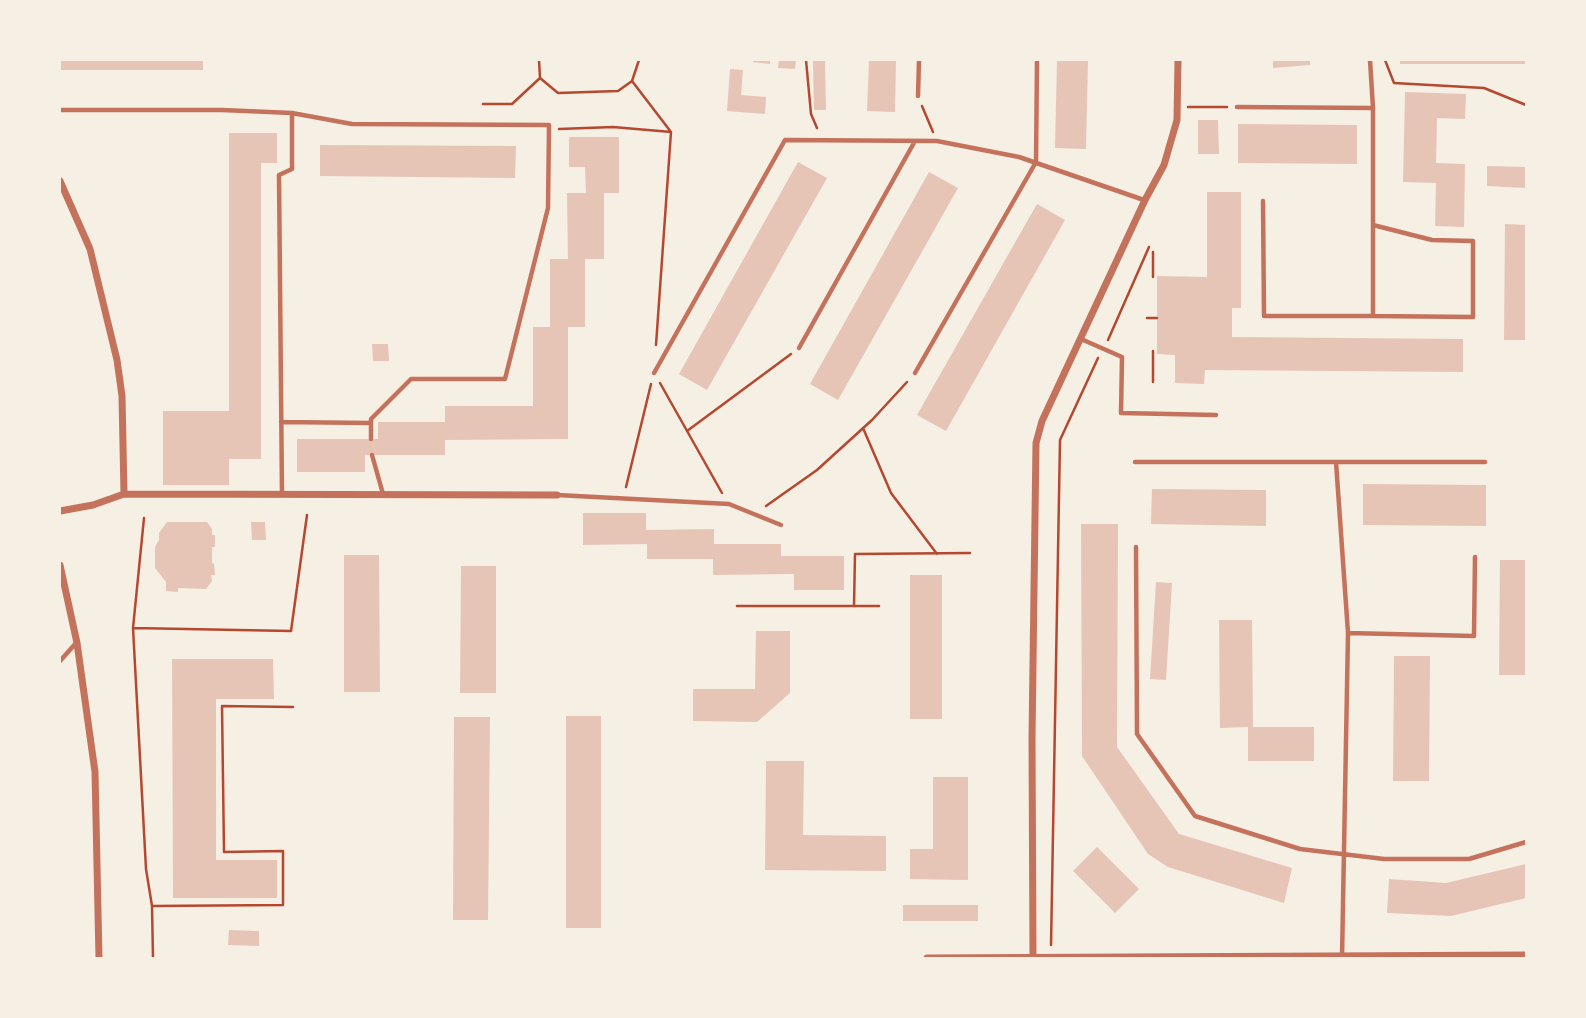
<!DOCTYPE html>
<style>
body{margin:0}
#map{position:relative;width:1586px;height:1018px;overflow:hidden;background:#f6efe4;font-family:"Fira Sans Condensed",sans-serif}
canvas{display:block}
.frame{position:absolute;inset:0;border:61px solid #f6efe4;pointer-events:none}
</style>
<div id="map">
<canvas width="1586" height="1018"></canvas>
<div class="frame"></div>
</div>
<script>
const ctx = document.querySelector('canvas').getContext('2d');
ctx.lineJoin = 'round';
function paint(path, color) { ctx.fillStyle = color; ctx.fill(path, 'evenodd'); }
const shape = rows => new Path2D(rows.map(r => 'M' + r).join(''));
function trace(path, color, width, dash) { ctx.strokeStyle = color; ctx.lineWidth = width; ctx.lineCap = dash ? 'butt' : 'round'; ctx.setLineDash(dash || []); ctx.stroke(path); }
const building = shape([
 [60,60,203,60,203,70,60,70],
 [753,60,770,60,770,64,753,62],
 [779,60,796,60,795,69,778,68],
 [813,60,825,60,826,110,814,110],
 [869,60,896,60,895,112,867,111],
 [1057,60,1088,60,1086,149,1055,148],
 [1273,60,1310,60,1310,65,1273,68],
 [1400,60,1526,60,1526,64,1400,64],
 [730,69,743,70,741,95,766,97,765,114,727,111],
 [1405,92,1466,94,1465,119,1437,118,1436,163,1465,164,1464,227,1435,226,1436,183,1403,182],
 [1198,120,1218,120,1219,154,1198,154],
 [1238,124,1357,125,1357,164,1238,163],
 [229,133,277,133,277,163,261,163,261,459,229,459,229,485,163,485,163,411,229,411],
 [569,137,619,137,619,193,604,193,604,259,585,259,585,327,568,327,568,439,445,440,445,455,365,455,365,472,297,472,297,439,378,439,378,422,445,422,445,406,533,406,533,327,550,327,550,259,568,259,567,193,586,193,585,167,569,167],
 [320,145,516,146,515,178,320,176],
 [798,162,827,178,707,390,679,374],
 [1487,166,1526,167,1526,188,1487,186],
 [929,172,958,188,838,400,810,384],
 [1207,192,1241,192,1241,308,1232,308,1232,337,1463,339,1463,372,1205,370,1204,384,1175,383,1175,355,1157,354,1157,276,1207,277],
 [1037,204,1065,220,946,431,917,415],
 [1505,224,1526,225,1526,340,1504,340],
 [372,344,388,344,389,361,373,361],
 [1363,484,1486,485,1486,526,1363,525],
 [1152,489,1266,490,1266,526,1151,524],
 [583,513,646,513,646,530,714,529,714,544,781,544,781,556,844,556,844,590,794,590,794,574,713,575,713,559,647,559,647,544,583,545],
 [167,522,207,522,212,529,212,535,215,535,215,547,212,547,212,563,214,564,215,575,211,575,212,581,206,589,178,588,178,592,166,591,166,582,155,568,155,547,159,540,159,533],
 [251,522,265,522,266,540,252,540],
 [1081,524,1118,524,1117,747,1179,834,1292,868,1284,903,1168,867,1148,854,1082,756],
 [344,555,379,555,380,692,344,692],
 [1500,560,1526,560,1526,675,1499,675],
 [461,566,496,566,496,693,460,693],
 [910,575,942,575,942,719,910,719],
 [1156,582,1172,583,1166,680,1150,679],
 [1219,620,1252,620,1253,727,1314,727,1314,761,1248,761,1248,727,1220,728],
 [756,631,790,631,790,693,757,722,693,721,693,689,755,689],
 [1394,656,1430,656,1429,781,1393,781],
 [172,659,273,659,274,699,216,699,216,860,277,860,277,898,173,898],
 [566,716,601,716,601,928,566,928],
 [454,717,490,717,488,920,453,920],
 [766,761,804,761,803,835,886,836,886,871,765,870],
 [933,777,968,777,968,880,910,879,910,849,933,849],
 [1097,847,1139,889,1115,913,1073,871],
 [1526,864,1526,898,1451,916,1387,913,1389,879,1446,883],
 [903,905,978,905,978,921,903,921],
 [229,930,259,931,259,946,228,945]
]);
const path = shape([
 [539,60,540,78,558,93,618,91,632,81,639,60],
 [806,60,811,114,817,128],
 [1385,60,1394,83,1484,88,1526,105],
 [632,81,671,132,656,345],
 [483,104,512,104,540,78],
 [922,106,933,132],
 [1188,107,1227,107],
 [559,129,613,127,671,132],
 [1153,252,1153,277],
 [1147,318,1157,318],
 [1108,340,1149,247],
 [1153,351,1153,382],
 [660,383,722,493],
 [863,428,891,493,937,554],
 [687,431,791,354],
 [626,487,651,384],
 [766,506,817,470,872,420,907,382],
 [144,518,133,628,146,869,152,906,153,958],
 [737,606,879,606],
 [854,606,855,554,970,553],
 [133,628,291,631,307,515],
 [152,906,283,905,283,851,224,852,222,706,293,707],
 [1051,945,1060,440,1098,358]
]);
const service = shape([
 [1370,60,1373,108,1373,316,1473,317,1473,241,1432,240,1373,225],
 [918,96,919,60],
 [1237,107,1373,108],
 [60,110,222,110,292,113,352,124,549,125,548,208,505,379,411,379,371,419,371,439],
 [1263,201,1264,316,1373,316],
 [1081,339,1122,357,1121,413,1216,415],
 [799,348,915,141],
 [654,373,785,140,937,141,1019,157,1144,200],
 [915,373,1036,162,1037,60],
 [281,422,371,423],
 [372,455,383,494],
 [1135,462,1485,462],
 [1336,462,1348,633,1342,958],
 [282,495,279,175,292,169,292,113],
 [557,495,729,504,781,525],
 [1136,547,1137,734,1195,816,1300,849,1384,859,1469,859,1526,842],
 [1348,633,1474,636,1475,557],
 [60,661,76,643]
]);
const minor = shape([
 [60,181,90,249,117,360,122,396,124,494],
 [60,511,93,505,124,494,557,495],
 [60,565,77,643,95,772,99,958],
 [927,958,1526,955],
 [1033,958,1032,738,1036,443,1042,421,1145,200,1164,165,1177,120,1178,60]
]);
paint(building, '#e6c5b7');
trace(path, '#b5482f', 2.5);
trace(service, '#c5725c', 4.5);
trace(minor, '#c5725c', 7);
</script>
